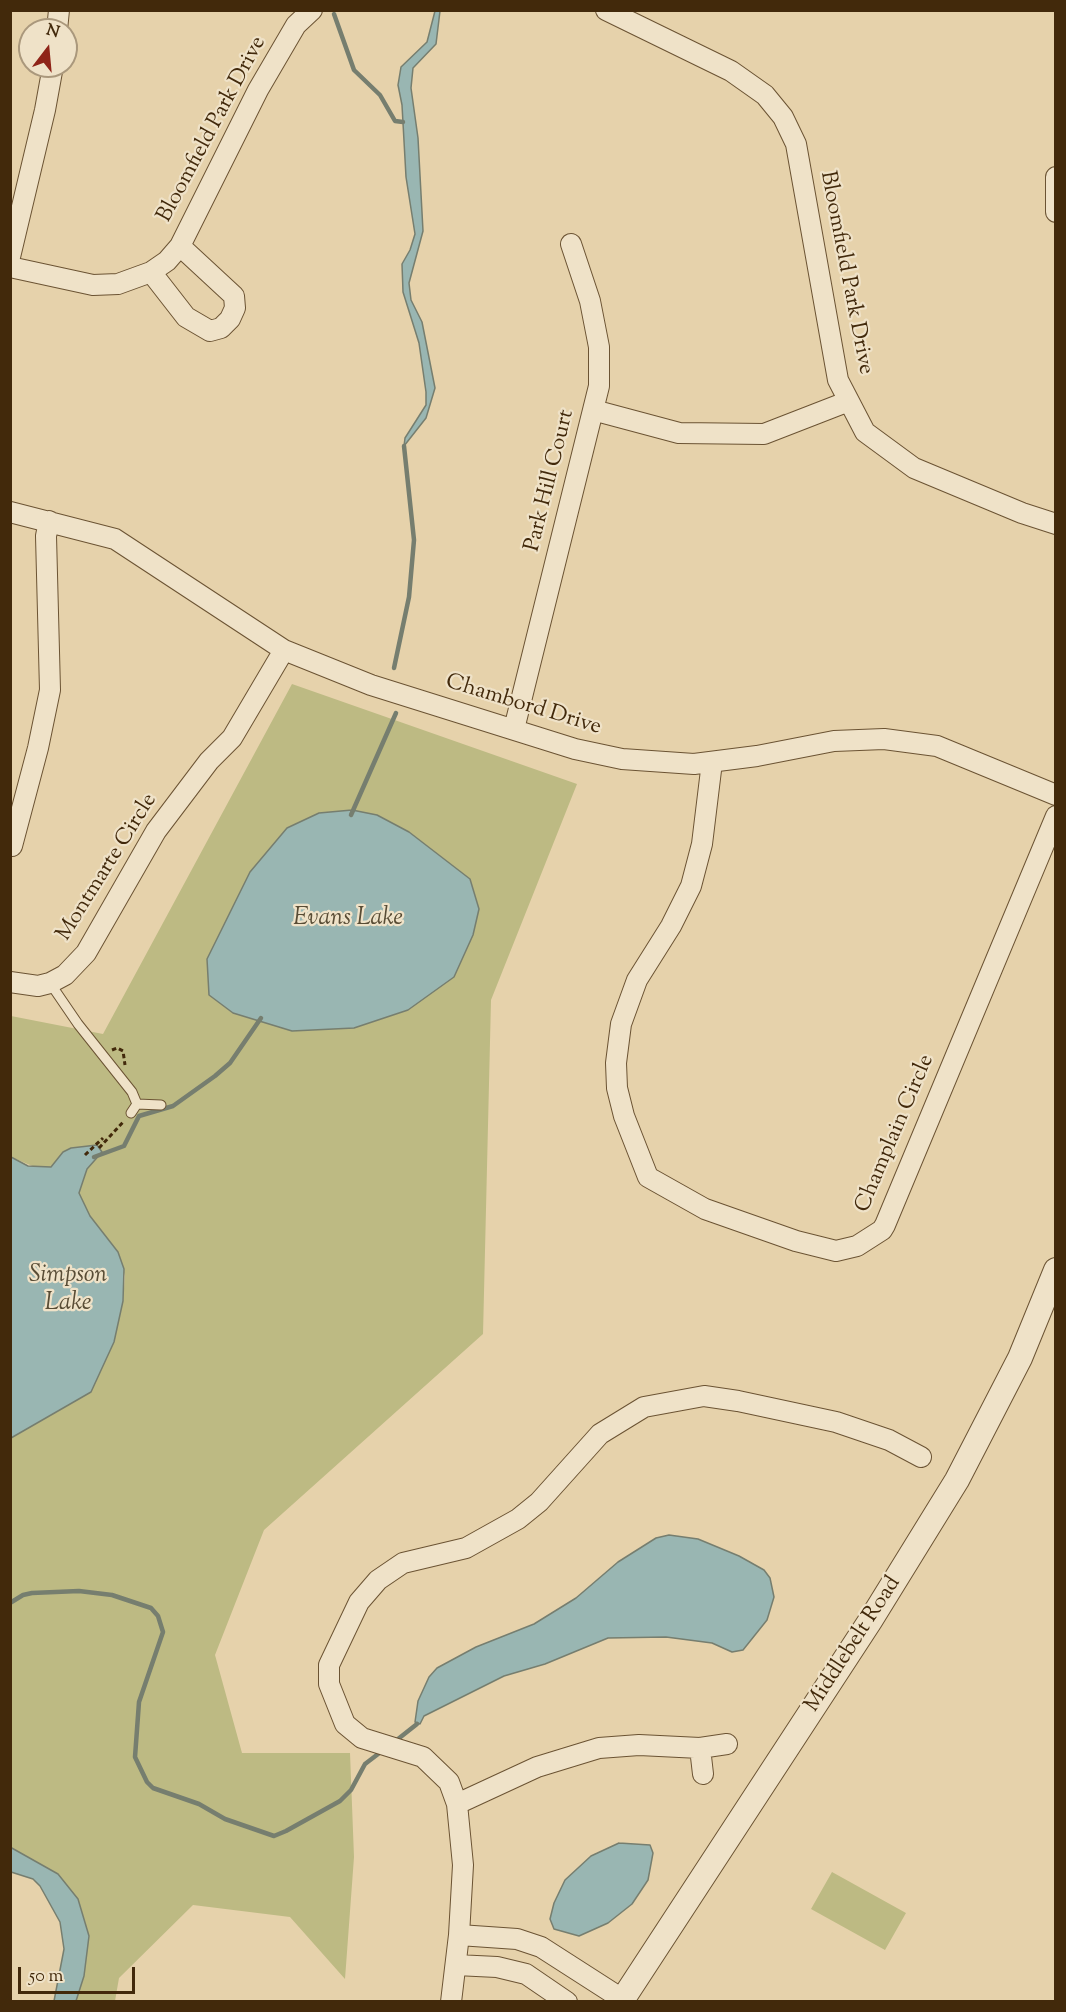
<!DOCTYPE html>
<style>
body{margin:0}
#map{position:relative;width:1066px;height:2012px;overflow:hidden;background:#e6d2ab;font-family:"Sorts Mill Goudy",serif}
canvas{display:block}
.frame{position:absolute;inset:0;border:12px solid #42290b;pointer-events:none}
.north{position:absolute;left:18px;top:18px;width:60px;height:60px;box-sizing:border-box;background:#efe2c8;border:2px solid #aa987c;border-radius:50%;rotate:16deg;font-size:16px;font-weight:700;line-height:24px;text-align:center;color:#42290b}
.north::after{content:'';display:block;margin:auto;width:21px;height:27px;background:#8f2418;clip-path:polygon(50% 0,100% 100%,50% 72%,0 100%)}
.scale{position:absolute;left:18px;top:1967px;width:117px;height:27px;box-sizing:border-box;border:3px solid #42290b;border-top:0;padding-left:8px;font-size:18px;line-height:21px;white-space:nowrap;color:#42290b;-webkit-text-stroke:4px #efe2c8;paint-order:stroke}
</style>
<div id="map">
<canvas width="1066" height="2012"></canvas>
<div class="frame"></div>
<div class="north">N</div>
<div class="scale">50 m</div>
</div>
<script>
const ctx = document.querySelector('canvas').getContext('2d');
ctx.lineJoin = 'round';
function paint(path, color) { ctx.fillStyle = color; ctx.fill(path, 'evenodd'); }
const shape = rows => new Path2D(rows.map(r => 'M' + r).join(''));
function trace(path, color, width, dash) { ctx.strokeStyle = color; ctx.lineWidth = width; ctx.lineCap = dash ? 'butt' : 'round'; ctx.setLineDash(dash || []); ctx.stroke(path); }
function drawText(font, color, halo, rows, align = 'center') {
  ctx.font = font + ' "Sorts Mill Goudy",serif'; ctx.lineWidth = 4.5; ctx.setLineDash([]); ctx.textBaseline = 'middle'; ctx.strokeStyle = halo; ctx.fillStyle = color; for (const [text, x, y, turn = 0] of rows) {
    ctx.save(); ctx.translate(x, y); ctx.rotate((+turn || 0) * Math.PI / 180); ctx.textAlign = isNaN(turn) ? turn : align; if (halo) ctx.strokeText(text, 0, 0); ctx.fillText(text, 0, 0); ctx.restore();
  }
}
const green = shape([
 [292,684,577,784,491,1000,483,1334,264,1530,215,1655,242,1753,350,1753,354,1857,345,1979,290,1917,193,1905,119,1978,115,2001,76,2001,89,1936,33,1861,11,1847,11,1438,74,1402,123,1301,125,1276,118,1252,90,1216,79,1193,82,1178,94,1157,78,1147,71,1148,63,1152,51,1167,37,1168,11,1157,11,1016,103,1034],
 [377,815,409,832,470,879,479,909,473,935],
 [832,1872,906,1913,885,1950,811,1909]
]);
const water = shape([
 [435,11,440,11,436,44,413,68,411,88,418,138,423,231,409,283,411,300,422,322,435,388,426,418,404,446,405,438,426,405,426,392,419,343,403,292,402,264,410,250,415,234,406,177,402,105,398,85,401,67,427,42,435,11],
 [352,810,377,815,409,832,470,879,479,909,473,935,454,977,408,1010,354,1028,292,1031,233,1013,209,995,207,959,250,872,287,828,319,813,352,810],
 [97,1145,102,1152,87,1169,79,1193,90,1216,118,1252,124,1269,123,1301,114,1342,91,1392,11,1438,11,1157,28,1166,51,1167,63,1152,71,1148,97,1145],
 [669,1535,698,1539,739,1556,764,1570,770,1578,774,1597,767,1620,743,1650,732,1652,712,1643,666,1637,608,1638,545,1664,504,1676,424,1716,420,1724,415,1722,418,1701,429,1677,437,1668,476,1647,534,1624,576,1598,618,1562,656,1538,669,1535],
 [619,1843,650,1845,653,1853,648,1880,632,1904,608,1923,579,1936,554,1929,550,1919,554,1903,565,1880,591,1856,619,1843],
 [10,1847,58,1874,78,1899,89,1936,84,1976,76,2001,54,2001,64,1949,60,1922,40,1886,33,1879,11,1872,10,1847]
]);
const stream = shape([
 [334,14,354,70,380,95,395,121,403,122],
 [394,668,409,597,414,540,404,446],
 [351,815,396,713],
 [94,1157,124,1146,139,1116,173,1106,215,1076,230,1063,261,1018],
 [10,1603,23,1595,32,1593,79,1591,112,1595,151,1608,158,1616,163,1632,139,1702,135,1757,147,1782,153,1788,199,1804,225,1819,274,1836,286,1831,340,1801,351,1790,365,1764,382,1751],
 [393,1743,417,1724]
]);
const path = shape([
 [112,1050,117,1048,123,1051,125,1065],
 [99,1148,124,1121],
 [85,1155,103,1138]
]);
const service = shape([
 [50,983,78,1024,132,1092,137,1104,131,1113],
 [137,1104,161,1105]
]);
const minor = shape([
 [606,10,731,71,765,95,783,117,796,144,838,380,865,432,914,468,1022,513,1056,524],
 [57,30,59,10],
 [1056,177,1056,212],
 [10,257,45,110,53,66],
 [10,267,93,285,118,284,151,272,167,261,180,246,258,90,296,25,312,10],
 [151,272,186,317,210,331,221,328,230,319,235,308,234,296,180,246],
 [593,410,679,433,764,434,849,401],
 [10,512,115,539,284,650,371,685,575,749,622,759,694,764,757,756,834,741,884,739,937,746,1056,795],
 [514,729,599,386,599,347,590,301,571,244],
 [712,762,702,844,691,886,671,926,637,980,621,1024,616,1063,617,1088,624,1116,648,1177,705,1209,796,1241,836,1251,857,1246,882,1230,885,1225,1056,816],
 [12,846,38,748,50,690,46,536,49,521],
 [10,982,38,986,50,983,65,975,86,953,156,831,209,761,232,738,284,650],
 [700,1748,703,1774],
 [457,1804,537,1767,599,1748,639,1745,700,1748,727,1744],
 [459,1935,517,1939,541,1947,622,1999],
 [456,1965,497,1967,526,1974,567,2002],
 [451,2002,459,1935,463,1865,457,1804,449,1782,423,1757,362,1738,345,1724,329,1684,329,1665,359,1602,378,1580,403,1563,466,1548,518,1519,539,1502,600,1434,644,1407,704,1396,738,1401,836,1422,889,1440,921,1457]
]);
const tertiary = shape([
 [621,2002,870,1621,957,1480,1020,1358,1056,1270]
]);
const streetNames = [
 ["Bloomfield Park Drive",213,130,-62],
 ["Bloomfield Park Drive",845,273,79],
 ["Park Hill Court",551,481,-76],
 ["Chambord Drive",523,706,17],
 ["Montmarte Circle",108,868,-58],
 ["Champlain Circle",896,1134,-67],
 ["Middlebelt Road",854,1645,-57]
];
const waterNames = [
 ["Evans Lake",348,920],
 ["Simpson",68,1277],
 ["Lake",68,1305]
];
paint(green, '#bdba83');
paint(water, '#99b6b2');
trace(water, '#767e6f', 1.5);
trace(stream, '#767e6f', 4.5);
trace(service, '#6b5333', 11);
trace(minor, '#6b5333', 22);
trace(tertiary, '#6b5333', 26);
trace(path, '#42290b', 3, [4.5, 3]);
trace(service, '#efe2c8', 9);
trace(minor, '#efe2c8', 20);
trace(tertiary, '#efe2c8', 24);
drawText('22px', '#42290b', '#efe2c8', streetNames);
drawText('italic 24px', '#584c35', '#efe2c8', waterNames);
</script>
